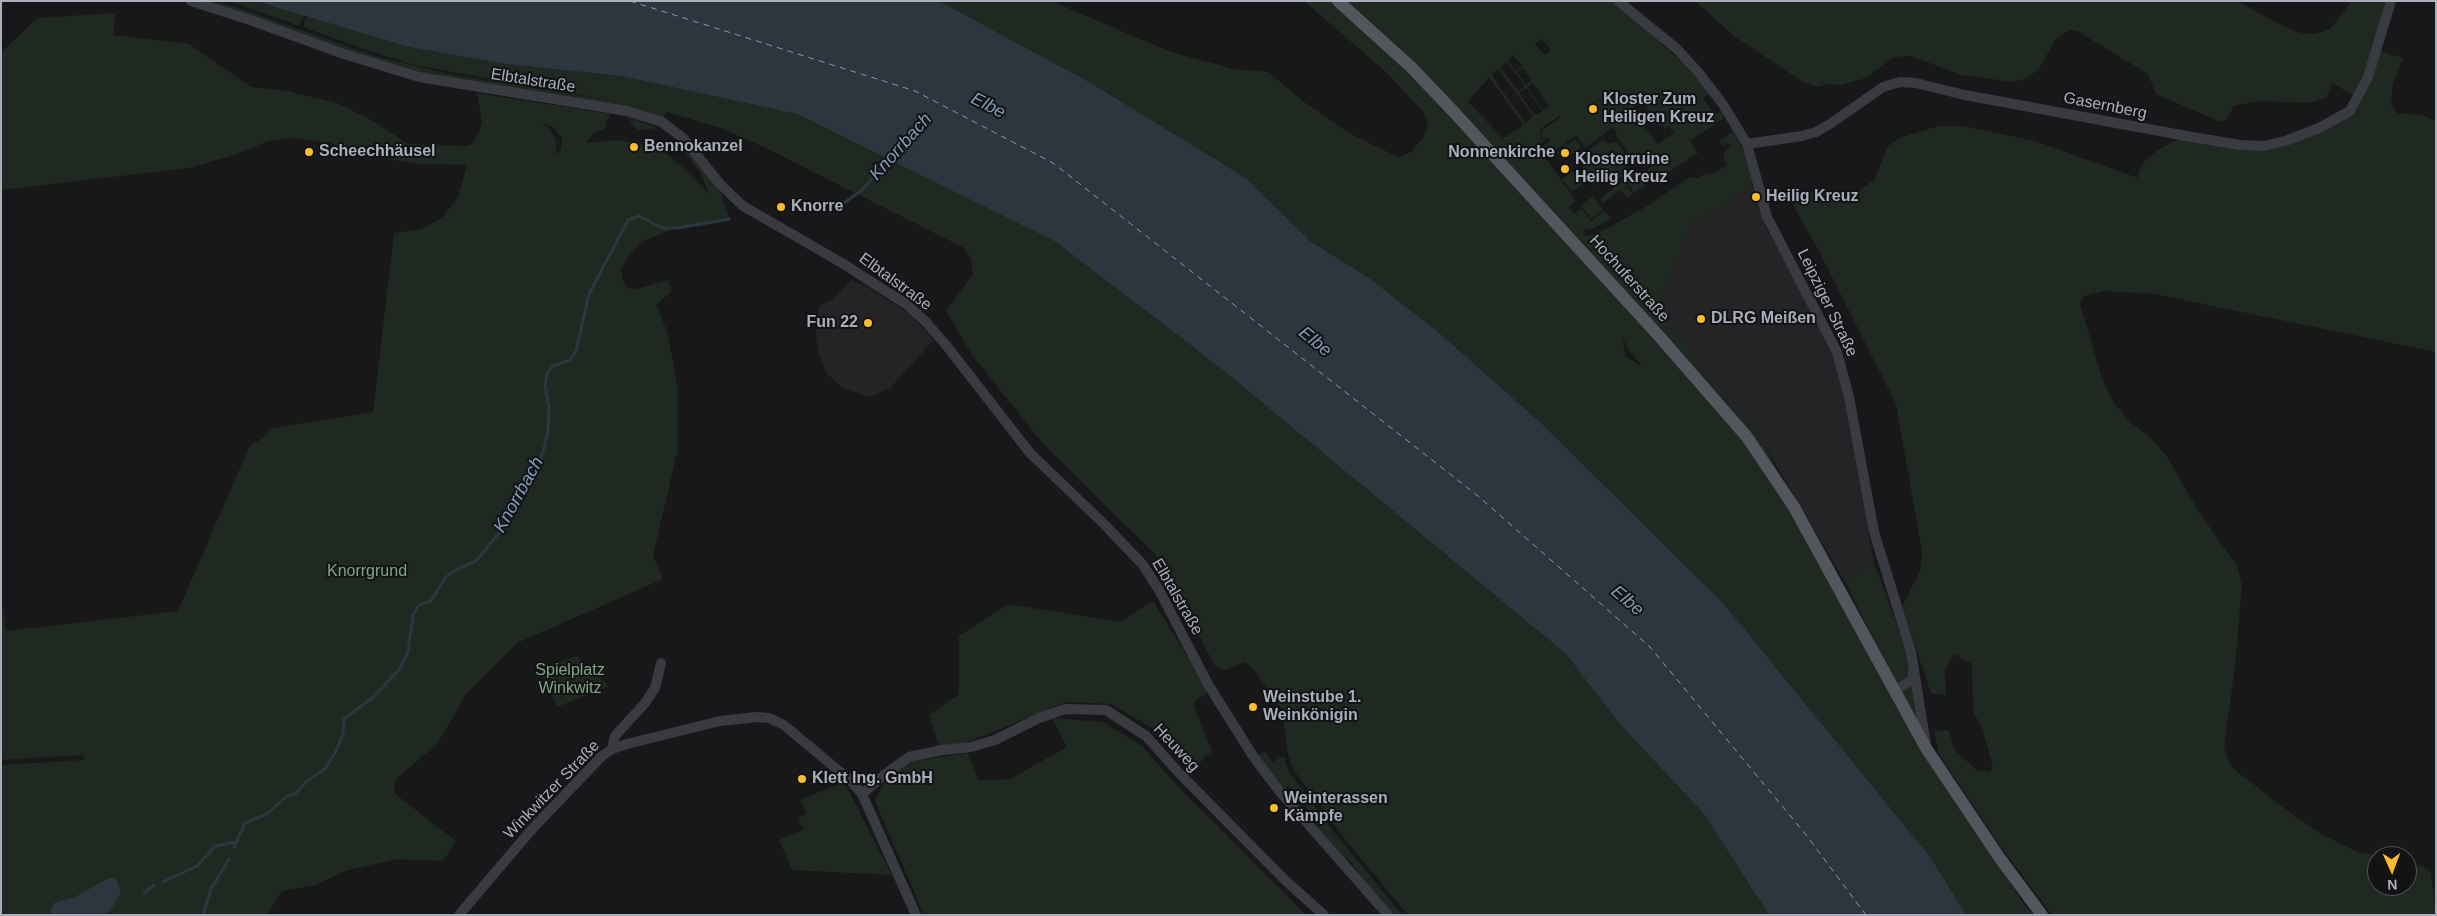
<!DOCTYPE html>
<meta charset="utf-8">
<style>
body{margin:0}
#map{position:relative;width:2437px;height:916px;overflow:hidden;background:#18181a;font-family:Helvetica,sans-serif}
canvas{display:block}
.frame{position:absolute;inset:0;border:2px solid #a9aeba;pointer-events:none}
.north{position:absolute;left:2367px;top:846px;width:50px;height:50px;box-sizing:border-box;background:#131315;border:1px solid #4f5157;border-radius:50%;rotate:178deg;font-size:14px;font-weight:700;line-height:20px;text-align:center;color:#a9aeba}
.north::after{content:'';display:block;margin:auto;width:18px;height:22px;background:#fbbd2e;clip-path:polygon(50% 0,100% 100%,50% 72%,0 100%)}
</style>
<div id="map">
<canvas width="2437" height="916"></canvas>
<div class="frame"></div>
<div class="north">N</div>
</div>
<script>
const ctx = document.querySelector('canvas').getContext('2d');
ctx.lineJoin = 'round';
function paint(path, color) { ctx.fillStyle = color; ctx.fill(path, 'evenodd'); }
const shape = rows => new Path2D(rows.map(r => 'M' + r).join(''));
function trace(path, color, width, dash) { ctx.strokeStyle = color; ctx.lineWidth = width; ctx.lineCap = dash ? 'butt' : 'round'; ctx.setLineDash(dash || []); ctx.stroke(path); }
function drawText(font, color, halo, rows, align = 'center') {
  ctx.font = font + ' Helvetica,sans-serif'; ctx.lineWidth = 4; ctx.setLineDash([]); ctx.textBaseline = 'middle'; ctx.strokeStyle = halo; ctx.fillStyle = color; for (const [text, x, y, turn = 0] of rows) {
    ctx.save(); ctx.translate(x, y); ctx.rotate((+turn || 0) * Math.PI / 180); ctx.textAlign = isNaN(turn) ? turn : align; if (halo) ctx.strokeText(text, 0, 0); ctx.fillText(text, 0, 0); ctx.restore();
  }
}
const built = shape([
 [1752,184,1765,226,1814,313,1834,355,1840,375,1874,562,1845,582,1762,441,1694,363,1698,358,1656,312,1693,222,1717,211],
 [851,280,869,288,908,313,934,340,890,388,870,397,843,388,827,374,819,355,816,336,819,306,832,300]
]);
const green = shape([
 [206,1,227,4,375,56,448,74,622,102,414,65,361,48,303,27,307,15,409,47,506,64,621,76,797,114,1056,242,1223,370,1566,654,1618,722,1704,814,1769,915,1408,915,1344,838,1293,769,1288,755,1282,710,1253,668,1245,662,1225,670,1215,666,1155,554,1044,445,972,355,947,313,948,307,973,274,971,259,964,248,766,148,721,128,666,112,663,118,633,108,402,69],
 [228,1,256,1,304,15,300,26],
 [939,1,1051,1,1171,52,1234,69,1268,72,1303,101,1349,133,1398,157,1411,152,1423,138,1428,125,1424,113,1386,72,1304,1,1479,1,1483,4,1486,1,1610,1,1645,29,1688,68,1709,94,1703,98,1714,115,1720,111,1724,118,1690,141,1698,153,1659,178,1650,180,1648,177,1651,175,1647,170,1664,157,1662,156,1646,168,1641,164,1638,166,1615,134,1617,133,1613,127,1585,148,1576,135,1567,142,1566,140,1566,143,1545,158,1540,158,1537,154,1538,150,1550,141,1548,138,1542,138,1542,130,1560,118,1559,116,1540,129,1540,138,1546,140,1535,148,1536,157,1539,159,1546,159,1576,201,1569,206,1574,214,1582,209,1591,221,1605,211,1611,219,1594,228,1583,230,1586,236,1597,234,1647,206,1690,177,1698,178,1706,173,1712,175,1727,165,1723,154,1730,146,1728,143,1723,147,1719,141,1733,131,1741,145,1751,171,1752,184,1717,211,1693,222,1656,312,1698,358,1694,363,1762,441,1899,712,2024,904,2034,915,1966,915,1931,858,1724,604,1541,423,1436,330,1369,278,1310,241,1246,178,1091,83],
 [1541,39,1551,50,1545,55,1535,44],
 [1513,55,1522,66,1516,71,1508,60],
 [1507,62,1525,86,1518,91,1500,67],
 [1523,68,1532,81,1526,85,1517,72],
 [1498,69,1533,116,1526,123,1494,79,1492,74],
 [1489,77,1523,125,1503,138,1468,102],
 [1533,83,1549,106,1543,110,1527,87],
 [1526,88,1542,111,1535,116,1519,93],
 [1642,101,1660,126,1662,125,1665,129,1669,126,1674,133,1658,144,1631,109],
 [1622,337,1630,352,1643,367,1626,357],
 [1695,1,2237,1,2283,26,2301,33,2315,34,2330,29,2352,1,2388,1,2375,50,2403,58,2393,84,2391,105,2397,113,2423,115,2436,121,2436,352,2154,294,2104,291,2083,296,2080,304,2102,378,2114,403,2131,423,2152,439,2167,457,2199,512,2237,566,2242,585,2235,667,2224,748,2228,760,2235,770,2296,817,2323,835,2355,851,2377,856,2377,886,2407,886,2407,863,2424,867,2431,873,2436,915,2052,915,2001,847,1939,754,1934,730,1949,731,1955,751,1977,770,1989,772,1993,768,1982,727,1973,712,1972,664,1954,654,1945,671,1946,695,1931,693,1902,607,1920,571,1922,552,1896,404,1818,249,1793,205,1796,198,1823,188,1838,195,1850,197,1874,180,1888,146,1902,137,1939,126,1964,126,2035,141,2138,178,2138,172,2145,161,2158,150,2174,141,2192,137,2264,146,2340,118,2358,98,2332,83,2328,94,2323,99,2307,103,2259,101,2233,106,2230,114,2225,121,2218,121,2156,94,2148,74,2077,31,2069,30,2055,40,2039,69,2027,78,2014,82,1961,75,1911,56,1894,57,1866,78,1841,85,1827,84,1818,87,1803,82,1734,36],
 [116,13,113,35,189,44,251,87,282,90,337,103,375,122,408,144,469,146,479,133,482,121,477,93,611,114,607,120,605,129,594,132,586,143,617,140,659,147,678,163,709,194,700,172,674,139,688,151,720,191,730,221,668,231,643,241,629,255,621,269,624,284,628,288,636,289,668,280,672,291,656,305,667,331,677,383,677,453,653,556,663,579,517,643,467,693,437,744,396,779,394,791,399,797,456,841,443,861,397,859,345,871,316,885,282,891,267,915,1,915,1,765,84,760,83,755,1,760,1,596,6,631,178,611,250,445,260,440,273,428,373,412,394,233,421,229,442,218,458,197,467,165,421,164,368,156,327,142,291,138,268,141,234,155,189,168,1,190,1,53,37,18],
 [542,123,553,127,562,138,561,149,556,155,556,140,551,130],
 [628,117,658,128,639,130,634,127],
 [1575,139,1581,147,1563,160,1557,152],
 [1603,140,1609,144,1617,142,1629,159,1625,165,1627,173,1609,186,1603,182,1594,185,1582,169,1587,160,1584,153],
 [1575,170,1585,183,1572,192,1562,179],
 [1636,172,1640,177,1630,185,1641,178,1646,185,1634,193,1628,185,1623,189,1628,187,1633,194,1627,198,1621,190,1603,203,1600,200,1603,196],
 [1593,196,1603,210,1591,219,1581,205],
 [1874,562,1910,661,1921,735,1845,582],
 [1153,601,1209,691,1193,703,1212,751,1191,771,1154,729,1111,704,1066,702,968,742,939,746,929,715,959,694,959,636,1008,604,1120,622],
 [576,656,609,686,557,707,540,670],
 [1052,718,1103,722,1142,746,1181,790,1306,915,924,915,877,806,875,799,888,777,913,761,968,753,978,780,1010,779,1067,747],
 [1265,752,1272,762,1284,756,1288,770,1329,826,1402,915,1393,915,1358,874,1350,860,1344,859,1321,833,1313,815,1288,786,1284,789,1258,756],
 [844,782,892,875,792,870,779,840,804,830,798,818,807,813,800,800]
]);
const water = shape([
 [256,1,939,1,1091,83,1246,178,1310,241,1369,278,1436,330,1541,423,1724,604,1931,858,1966,915,1769,915,1704,814,1618,722,1566,654,1223,370,1056,242,797,114,621,76,506,64,409,47],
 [109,878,116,878,121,893,111,909,104,915,51,915,51,909,54,903,75,897]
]);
const stream = shape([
 [844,203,862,190,890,158],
 [234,847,245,823,267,814,287,796,295,794,307,781,325,769,335,753,343,734,344,719,372,698,399,670,408,652,413,615,419,605,431,601,445,578,457,569,476,561,504,527,528,472,539,463,543,452,548,432,549,408,545,385,547,373,553,366,570,360,576,351,589,294,628,220,639,216,662,228,677,228,729,219],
 [163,882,197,866,215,846,236,842],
 [144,893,154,885],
 [203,915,211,889,229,859]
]);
const ferry = shape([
 [630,1,915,91,1053,163,1478,496,1650,647,1807,836,1866,915]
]);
const minor = shape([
 [191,1,250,20,344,54,419,77,627,111,662,122,683,138,720,184,743,206,842,263,906,304,925,321,946,345,1030,453,1104,524,1143,565,1159,590,1209,686,1253,756,1280,792,1388,915],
 [1618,1,1677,49,1698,72,1722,103,1747,144,1767,217,1837,352,1849,397,1874,532,1911,652,1926,745],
 [1747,144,1802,136,1816,132,1830,124,1883,87,1900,82,1916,83,1965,95,2192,137,2240,145,2264,146,2288,140,2319,128,2350,111,2368,77,2391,1],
 [1894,691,1912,680,1914,669],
 [612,749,615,736,645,703,655,688,661,663],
 [862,794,884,775,909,757,942,750,971,747,995,740,1039,718,1065,709,1106,710,1146,736,1180,774,1287,882,1324,915],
 [459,915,533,828,602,756,612,749,627,744,720,721,757,717,769,718,784,725,851,781,862,794,916,915]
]);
const major = shape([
 [1338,1,1411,67,1452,110,1659,336,1747,437,1794,507,1926,748,1999,857,2042,915]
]);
const markers = [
 [1593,109,5,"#fbbd2e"],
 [634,147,5,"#fbbd2e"],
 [309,152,5,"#fbbd2e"],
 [1565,153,5,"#fbbd2e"],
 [1565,169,5,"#fbbd2e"],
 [1756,197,5,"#fbbd2e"],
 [781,207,5,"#fbbd2e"],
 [1701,319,5,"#fbbd2e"],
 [868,323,5,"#fbbd2e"],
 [1253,707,5,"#fbbd2e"],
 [802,779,5,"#fbbd2e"],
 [1274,808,5,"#fbbd2e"]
];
const streetNames = [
 ["Elbtalstraße",533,81,9],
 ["Gasernberg",2105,106,11],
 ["Hochuferstraße",1629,279,48],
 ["Elbtalstraße",895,282,36],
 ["Leipziger Straße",1827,303,64],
 ["Elbtalstraße",1177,597,60],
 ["Heuweg",1176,748,47],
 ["Winkwitzer Straße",552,790,-46]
];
const poiNames = [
 ["Kloster Zum",1603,100],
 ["Heiligen Kreuz",1603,118],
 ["Bennokanzel",644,147],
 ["Scheechhäusel",319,152],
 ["Nonnenkirche",1555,153,"right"],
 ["Klosterruine",1575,160],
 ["Heilig Kreuz",1575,178],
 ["Heilig Kreuz",1766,197],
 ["Knorre",791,207],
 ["DLRG Meißen",1711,319],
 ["Fun 22",858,323,"right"],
 ["Weinstube 1.",1263,698],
 ["Weinkönigin",1263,716],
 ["Klett Ing. GmbH",812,779],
 ["Weinterassen",1284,799],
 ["Kämpfe",1284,817]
];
const parkNames = [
 ["Knorrgrund",367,572],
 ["Spielplatz",570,671],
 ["Winkwitz",570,689]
];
const waterNames = [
 ["Elbe",988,106,27],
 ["Knorrbach",901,147,-48],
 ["Elbe",1315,342,39],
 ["Knorrbach",519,495,-61],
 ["Elbe",1627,601,40]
];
paint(built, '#242427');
paint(green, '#1f2821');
paint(water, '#2d363f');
trace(stream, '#2d363f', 3);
trace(ferry, '#7f9bb7', 1, [6, 5]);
trace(minor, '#3a3b41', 10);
trace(major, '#54565e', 12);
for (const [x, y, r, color] of markers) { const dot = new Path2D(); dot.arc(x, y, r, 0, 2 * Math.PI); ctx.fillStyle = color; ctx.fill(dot); trace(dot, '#131315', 2); }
drawText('16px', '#a9aeba', '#131315', streetNames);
drawText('bold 16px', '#a9aeba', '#131315', poiNames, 'left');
drawText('16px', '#7fa683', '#131315', parkNames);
drawText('italic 18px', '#7f9bb7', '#131315', waterNames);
</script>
